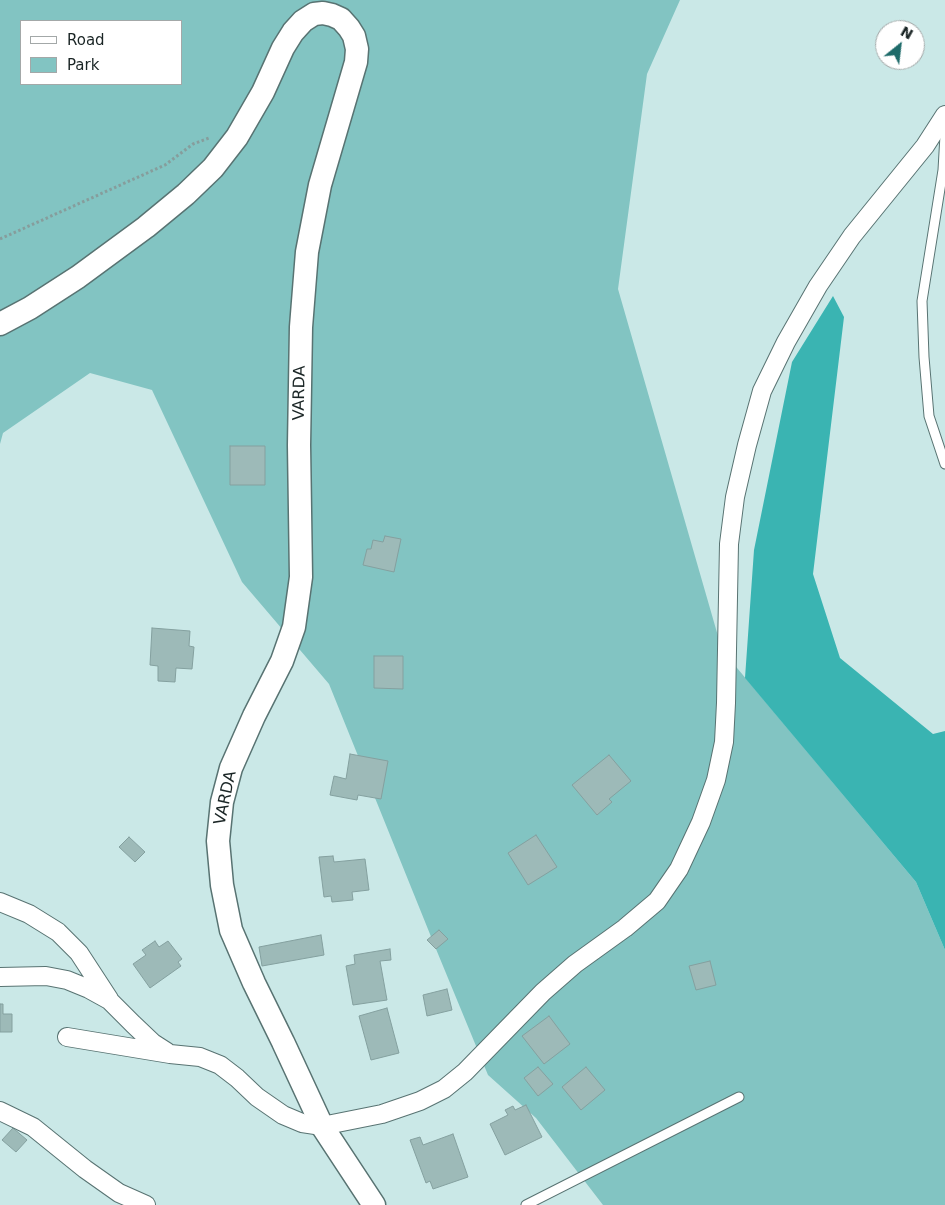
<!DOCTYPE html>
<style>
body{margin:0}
#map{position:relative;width:945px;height:1205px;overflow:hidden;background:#cae8e7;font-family:"DejaVu Sans",sans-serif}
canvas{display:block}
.legend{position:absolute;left:20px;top:20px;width:162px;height:65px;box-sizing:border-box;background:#fff;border:1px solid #a3a8a8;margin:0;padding:6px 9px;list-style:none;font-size:15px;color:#1a2525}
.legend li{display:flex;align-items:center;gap:10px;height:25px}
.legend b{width:25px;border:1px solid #a3a8a8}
.north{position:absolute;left:875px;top:20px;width:50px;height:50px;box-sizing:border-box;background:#fff;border:1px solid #a3a8a8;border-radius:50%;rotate:29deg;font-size:14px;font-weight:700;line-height:20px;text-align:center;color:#1a2525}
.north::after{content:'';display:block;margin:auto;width:18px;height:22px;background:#1e6b6a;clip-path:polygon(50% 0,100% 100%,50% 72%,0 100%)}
</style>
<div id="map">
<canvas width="945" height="1205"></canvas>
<ul class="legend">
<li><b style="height:6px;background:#fff"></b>Road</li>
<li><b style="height:14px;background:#82c4c2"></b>Park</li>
</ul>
<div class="north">N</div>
</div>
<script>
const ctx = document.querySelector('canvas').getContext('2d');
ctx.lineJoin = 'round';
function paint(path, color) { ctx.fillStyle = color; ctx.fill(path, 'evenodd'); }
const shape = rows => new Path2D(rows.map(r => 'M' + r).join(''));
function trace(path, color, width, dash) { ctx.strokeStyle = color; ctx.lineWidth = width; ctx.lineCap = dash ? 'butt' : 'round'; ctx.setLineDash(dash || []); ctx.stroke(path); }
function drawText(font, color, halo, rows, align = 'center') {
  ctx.font = font + ' "DejaVu Sans",sans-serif'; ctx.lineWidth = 4.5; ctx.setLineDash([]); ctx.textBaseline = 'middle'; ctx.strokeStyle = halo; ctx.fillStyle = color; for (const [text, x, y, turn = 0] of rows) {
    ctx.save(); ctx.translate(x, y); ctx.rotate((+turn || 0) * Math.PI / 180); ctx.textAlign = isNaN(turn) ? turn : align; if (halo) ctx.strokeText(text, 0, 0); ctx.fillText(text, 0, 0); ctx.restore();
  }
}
const green = shape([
 [0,0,680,0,647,74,618,289,722,650,916,882,945,950,945,1205,603,1205,536,1118,488,1075,436,949,329,684,242,582,152,390,90,373,3,433,0,444],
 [21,21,181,21,181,84,21,84]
]);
const forest = shape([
 [833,296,844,317,813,574,840,658,933,734,945,731,945,950,916,882,745,678,754,550,792,362]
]);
const building = shape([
 [230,446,265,446,265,485,230,485,230,446],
 [385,536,401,539,394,572,363,565,367,549,371,549,373,540,383,542,385,536],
 [152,628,190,631,189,646,194,647,192,669,176,668,175,682,158,681,158,666,150,665,152,628],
 [374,656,403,656,403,689,374,688,374,656],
 [350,754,388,761,381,799,358,795,357,800,330,795,334,776,346,779,350,754],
 [609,755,631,781,609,799,612,802,597,815,572,785,609,755],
 [536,835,557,867,528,885,508,853,536,835],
 [129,837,145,852,135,862,119,847,129,837],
 [333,856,334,862,365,859,369,890,352,892,353,900,332,902,331,896,324,897,319,857,333,856],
 [439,930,448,939,436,949,427,940,439,930],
 [321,935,324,955,262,966,259,947,321,935],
 [155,941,159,947,168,941,182,959,178,962,181,966,150,988,133,964,146,955,142,950,155,941],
 [390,949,391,960,380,961,387,1000,353,1005,346,966,355,964,354,955,390,949],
 [710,961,716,985,696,990,689,966,710,961],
 [447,989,452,1010,427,1016,423,995,447,989],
 [0,1004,3,1004,3,1014,12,1014,12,1032,0,1032,0,1004],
 [387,1008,399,1053,371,1060,359,1016,387,1008],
 [549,1016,570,1044,544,1064,522,1036,549,1016],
 [538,1067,553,1084,538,1096,524,1078,538,1067],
 [586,1067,605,1090,581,1110,562,1087,586,1067],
 [526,1105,542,1137,505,1155,490,1124,508,1115,505,1110,513,1106,515,1110,526,1105],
 [13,1128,27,1140,16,1152,2,1140,13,1128],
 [453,1134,468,1177,433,1189,430,1181,426,1183,410,1140,420,1137,423,1145,453,1134]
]);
const path = shape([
 [0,239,165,165,193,144,209,138]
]);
const service = shape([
 [945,135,943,170,922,301,924,357,929,416,945,464],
 [526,1205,739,1097]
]);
const minor = shape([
 [0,902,29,914,58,932,79,953,109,999],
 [0,977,46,976,67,980,89,989,109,1000,133,1024,153,1043,167,1052],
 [67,1037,170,1054,200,1057,220,1065,237,1078,257,1097,283,1115,302,1123,322,1126,382,1114,420,1101,444,1089,465,1072,543,992,575,964,625,928,657,901,679,869,701,822,716,780,724,742,726,703,729,544,735,497,747,445,762,391,786,342,818,286,852,236,925,146,945,115],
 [0,1111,33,1127,85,1169,119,1193,146,1205]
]);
const tertiary = shape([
 [0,324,30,308,78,277,146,227,186,194,213,168,237,137,263,92,283,48,293,32,303,21,314,14,323,13,332,15,341,19,349,28,354,36,357,49,356,62,320,185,307,252,301,327,299,445,301,577,294,627,282,661,254,716,231,768,222,802,218,841,222,885,231,930,254,983,283,1042,322,1126,374,1205]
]);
const streetNames = [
 ["VARDA",300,393,-89],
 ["VARDA",226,798,-78]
];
paint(green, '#82c4c2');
paint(forest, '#3ab4b2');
paint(building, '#9dbab8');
trace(building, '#84a09f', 1);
trace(service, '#587372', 11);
trace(minor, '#587372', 20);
trace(tertiary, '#587372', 25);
trace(path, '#869d9c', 3, [2.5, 2.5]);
trace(service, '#fff', 9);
trace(minor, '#fff', 18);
trace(tertiary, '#fff', 22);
drawText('16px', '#1a2525', '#fff', streetNames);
</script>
